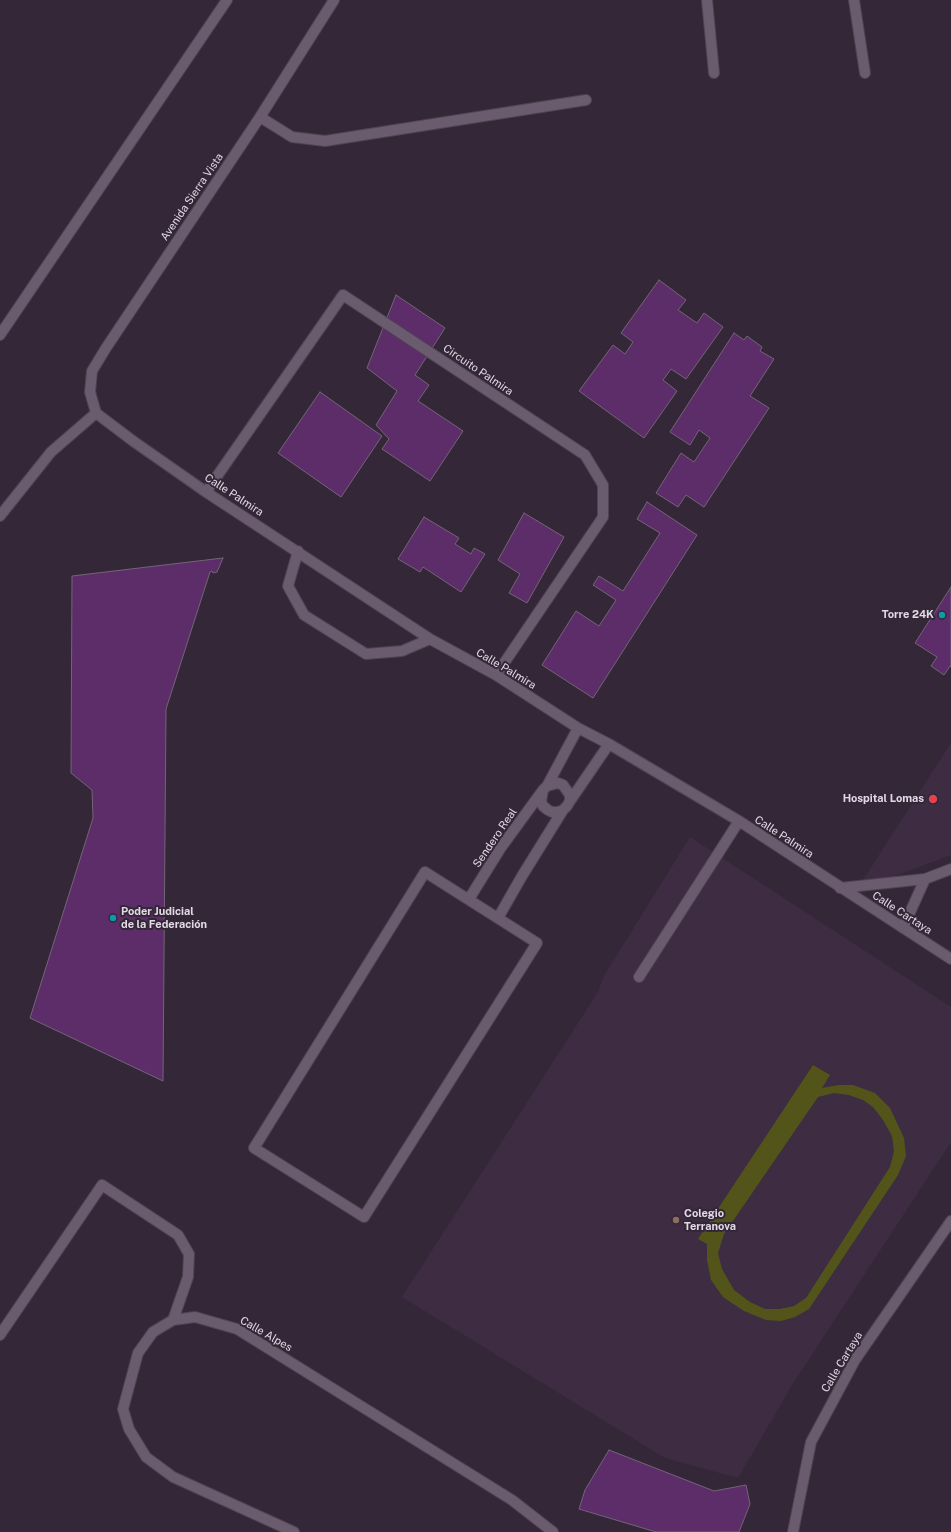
<!DOCTYPE html>
<meta charset="utf-8">
<style>
body{margin:0}
canvas{display:block;background:#342738}
</style>
<canvas width="951" height="1532"></canvas>
<script>
const ctx = document.querySelector('canvas').getContext('2d');
ctx.lineJoin = 'round';
function paint(path, color) { ctx.fillStyle = color; ctx.fill(path, 'evenodd'); }
const shape = rows => new Path2D(rows.map(r => 'M' + r).join(''));
function trace(path, color, width, dash) { ctx.strokeStyle = color; ctx.lineWidth = width; ctx.lineCap = dash ? 'butt' : 'round'; ctx.setLineDash(dash || []); ctx.stroke(path); }
function drawText(font, color, halo, rows, align = 'center') {
  ctx.font = font + ' "Public Sans",sans-serif'; ctx.lineWidth = 4; ctx.setLineDash([]); ctx.textBaseline = 'middle'; ctx.strokeStyle = halo; ctx.fillStyle = color; for (const [text, x, y, turn = 0] of rows) {
    ctx.save(); ctx.translate(x, y); ctx.rotate((+turn || 0) * Math.PI / 180); ctx.textAlign = isNaN(turn) ? turn : align; if (halo) ctx.strokeText(text, 0, 0); ctx.fillText(text, 0, 0); ctx.restore();
  }
}
const built = shape([
 [951,743,951,855,873,884,863,880],
 [690,837,951,1007,951,1142,792,1385,738,1478,665,1458,402,1297,598,992,604,976]
]);
const green = shape([
 [813,1065,830,1075,822,1088,839,1085,853,1085,875,1093,890,1108,904,1138,906,1156,898,1175,809,1309,795,1317,781,1321,766,1320,744,1311,723,1297,711,1280,707,1260,707,1244,698,1239],
 [834,1093,849,1095,863,1100,873,1107,883,1120,892,1136,894,1151,890,1167,806,1298,794,1306,780,1309,765,1309,750,1302,734,1290,722,1269,718,1253,724,1234,818,1097]
]);
const building = shape([
 [659,280,686,300,678,310,697,323,704,313,723,327,686,379,671,369,663,380,677,391,644,438,579,391,613,345,625,354,633,342,621,333,659,280],
 [396,295,445,328,415,375,429,385,418,401,463,431,430,481,382,449,389,439,376,425,397,391,367,368,396,295],
 [734,333,744,340,747,336,762,347,760,351,774,359,750,396,769,408,704,507,686,495,678,507,656,493,681,453,694,462,710,438,699,430,690,445,670,432,734,333],
 [320,392,382,436,341,497,278,453,320,392],
 [647,502,697,535,593,698,542,665,576,611,599,626,616,600,593,585,599,576,623,591,660,533,637,519,647,502],
 [524,513,564,537,527,603,509,593,520,574,498,560,524,513],
 [424,517,459,538,455,544,471,554,474,548,485,554,461,592,423,567,420,572,398,559,424,517],
 [223,558,217,572,213,573,212,571,210,572,166,709,163,1081,30,1018,93,818,92,790,71,773,72,576,223,558],
 [951,587,951,667,950,666,944,675,931,666,937,657,915,643,951,587],
 [609,1450,714,1491,746,1485,750,1504,739,1532,656,1532,579,1509,585,1490,609,1450]
]);
const minor = shape([
 [707,0,714,73],
 [854,0,865,73],
 [260,117,292,137,325,141,586,100],
 [0,335,227,0],
 [96,413,133,441,206,492,430,639,496,675,578,728,609,744,739,821,951,959],
 [96,413,90,392,92,371,106,348,260,117,334,0],
 [206,492,343,295,585,455,603,485,603,517,496,675],
 [0,516,51,452,96,413],
 [298,551,288,586,304,615,366,654,402,651,430,639],
 [547,786,578,728],
 [570,801,609,744],
 [425,872,537,943,364,1217,254,1148,425,872],
 [840,888,925,879,951,869],
 [469,899,500,849,543,790,547,786,558,783,563,785,570,795,570,801,567,806,563,810,558,812,552,812,548,810,543,806,541,801,543,790],
 [498,918,522,876,563,810],
 [903,928,925,879],
 [639,977,739,821],
 [0,1335,102,1185,178,1235,189,1254,188,1277,173,1320],
 [294,1532,173,1477,146,1457,129,1429,123,1409,138,1353,153,1332,173,1320,195,1317,237,1329,512,1500,553,1532],
 [793,1532,811,1442,855,1360,951,1221]
]);
const markers = [
 [942,615,4,"#0f9aa8"],
 [933,799,5,"#e0444e"],
 [113,918,4,"#0f9aa8"],
 [676,1220,4,"#8d6e63"]
];
const streetNames = [
 ["Avenida Sierra Vista",192,197,-56],
 ["Circuito Palmira",478,370,34],
 ["Calle Palmira",234,495,33],
 ["Calle Palmira",506,669,31],
 ["Calle Palmira",784,837,33],
 ["Sendero Real",495,838,-56],
 ["Calle Cartaya",902,913,33],
 ["Calle Alpes",266,1334,30],
 ["Calle Cartaya",842,1362,-59]
];
const poiNames = [
 ["Torre 24K",934,615],
 ["Hospital Lomas",924,799],
 ["Poder Judicial",121,912,"left"],
 ["de la Federación",121,925,"left"],
 ["Colegio",684,1214,"left"],
 ["Terranova",684,1227,"left"]
];
paint(built, '#3e2c43');
paint(green, '#53541a');
paint(building, '#5d2d6a');
trace(building, '#736477', 1);
trace(minor, '#4f4452', 12);
trace(minor, '#6a5b6e', 10);
for (const [x, y, r, color] of markers) { const dot = new Path2D(); dot.arc(x, y, r, 0, 2 * Math.PI); ctx.fillStyle = color; ctx.fill(dot); trace(dot, '#342738', 1.5); }
drawText('11px', '#e2d9e4', '#342738', streetNames);
drawText('bold 11px', '#e2d9e4', '#342738', poiNames, 'right');
</script>
